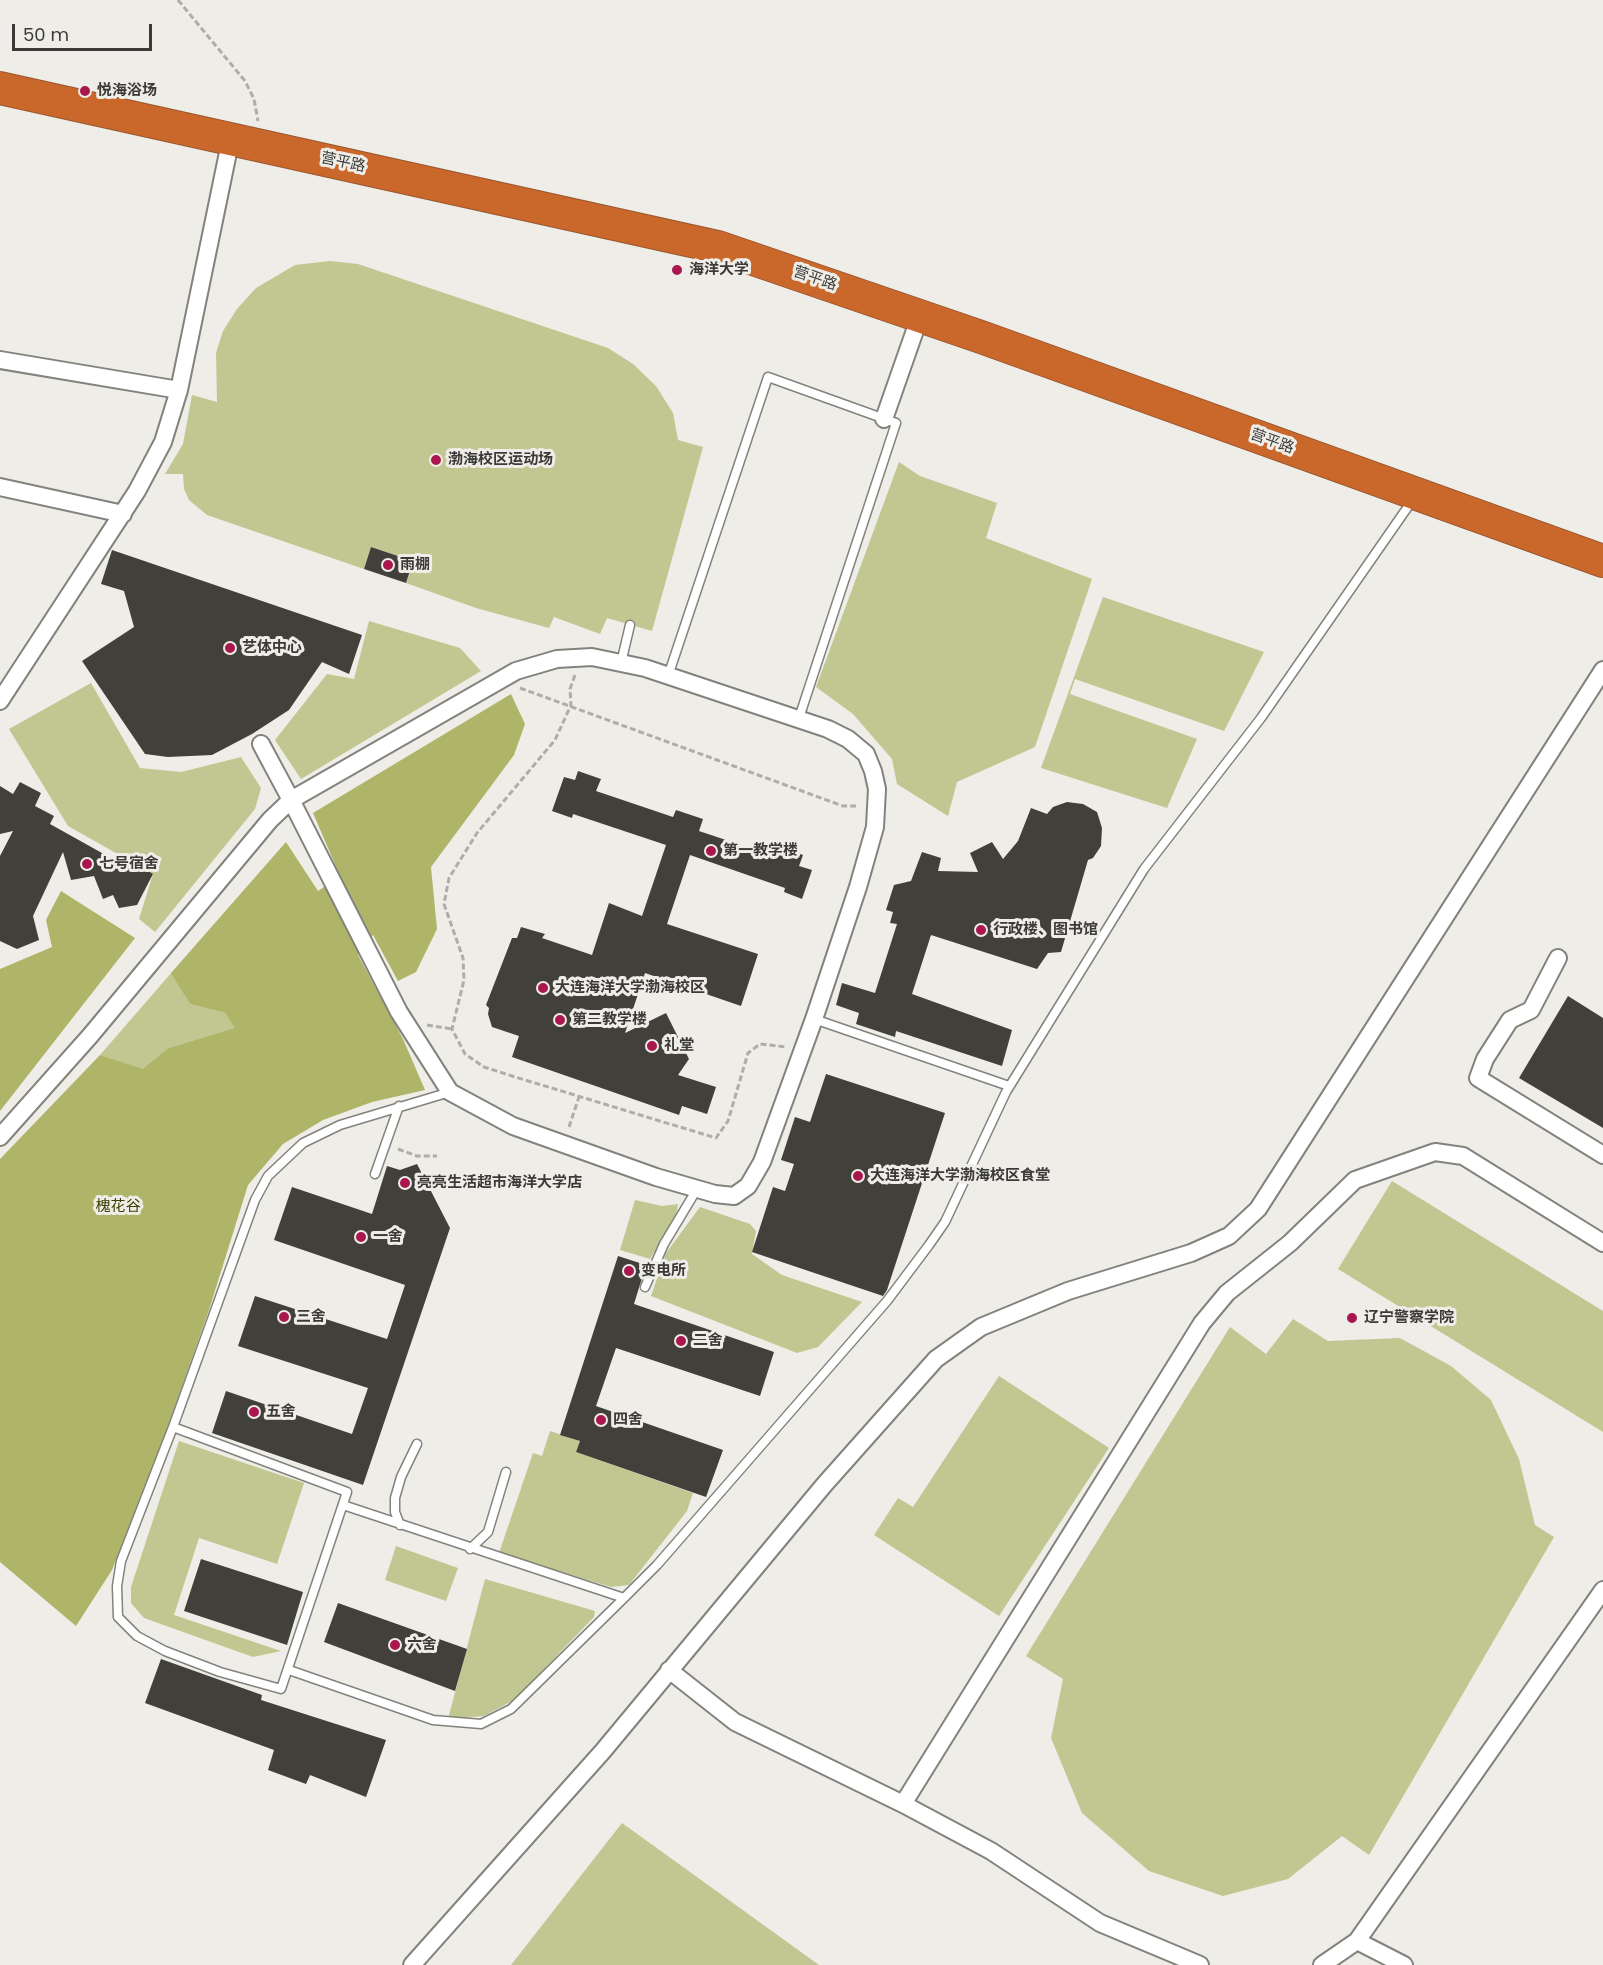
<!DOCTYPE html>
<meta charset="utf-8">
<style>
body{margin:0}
#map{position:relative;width:1603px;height:1965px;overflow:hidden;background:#eeede7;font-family:Poppins,sans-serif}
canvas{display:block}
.scale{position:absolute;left:12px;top:24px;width:140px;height:27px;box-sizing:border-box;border:3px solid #3b3a38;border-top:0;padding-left:8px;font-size:18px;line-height:21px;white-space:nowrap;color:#3b3a38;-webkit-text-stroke:4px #eeede7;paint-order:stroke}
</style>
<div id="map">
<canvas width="1603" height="1965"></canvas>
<div class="scale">50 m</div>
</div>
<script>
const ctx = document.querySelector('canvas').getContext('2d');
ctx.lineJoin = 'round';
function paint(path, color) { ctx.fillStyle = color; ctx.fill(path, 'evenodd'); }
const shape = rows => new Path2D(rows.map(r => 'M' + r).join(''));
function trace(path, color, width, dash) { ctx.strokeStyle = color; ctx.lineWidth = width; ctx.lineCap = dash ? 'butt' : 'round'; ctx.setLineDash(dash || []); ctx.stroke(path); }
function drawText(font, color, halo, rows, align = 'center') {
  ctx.font = font + ' Poppins,"Noto Sans SC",sans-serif'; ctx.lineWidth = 6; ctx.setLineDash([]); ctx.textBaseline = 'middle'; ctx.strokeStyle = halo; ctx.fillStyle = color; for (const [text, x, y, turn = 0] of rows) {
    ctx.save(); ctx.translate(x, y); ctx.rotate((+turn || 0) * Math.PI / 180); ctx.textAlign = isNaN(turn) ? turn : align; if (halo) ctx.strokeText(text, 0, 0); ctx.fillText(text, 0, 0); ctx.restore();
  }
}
const green = shape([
 [330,261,358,264,608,348,633,364,656,386,673,413,678,440,703,447,652,631,607,618,600,634,554,617,549,628,476,608,406,583,413,561,371,547,364,569,207,515,189,500,184,489,183,474,165,474,183,444,192,395,217,402,216,353,223,331,237,309,256,288,295,265],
 [899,462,920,476,997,503,986,538,1092,579,1035,747,957,782,948,816,897,784,892,759,853,714,816,687],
 [1103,597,1264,652,1224,731,1075,679,1070,694,1197,739,1167,808,1041,768],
 [369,621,460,648,481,671,301,779,275,740,327,674,354,679],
 [91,683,140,768,181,772,241,757,261,788,255,809,155,932,139,919,153,874,68,826,9,729],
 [172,972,190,1004,225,1013,236,1028,168,1048,143,1070,100,1055],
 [1392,1181,1603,1311,1603,1432,1338,1269],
 [635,1200,662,1206,678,1204,676,1216,650,1259,620,1250],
 [700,1207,750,1224,756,1231,752,1254,782,1275,862,1302,818,1347,797,1353,651,1296,666,1253],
 [1293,1319,1328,1341,1400,1338,1451,1366,1491,1400,1519,1459,1535,1525,1554,1537,1369,1855,1342,1836,1288,1879,1223,1896,1149,1871,1082,1813,1051,1738,1063,1679,1026,1656,1230,1327,1266,1354],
 [999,1376,1109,1448,999,1616,874,1535,898,1498,913,1507],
 [550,1431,580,1441,576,1452,693,1493,687,1511,629,1585,611,1587,499,1553,533,1453,542,1456],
 [179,1441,304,1483,277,1564,199,1538,174,1615,281,1651,253,1657,144,1618,131,1603,131,1587],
 [396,1546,458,1568,446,1601,385,1580],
 [485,1579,595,1611,594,1617,514,1700,484,1716,448,1719],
 [622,1823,819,1965,511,1965]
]);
const forest = shape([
 [511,694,525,724,514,755,431,867,437,929,416,972,398,981,373,935,358,955,403,1039,425,1090,372,1102,323,1120,283,1144,248,1185,209,1310,162,1443,112,1570,76,1626,0,1562,0,1159,100,1055,143,1069,168,1048,235,1028,225,1013,190,1004,171,973,286,842,318,891,340,876,313,813],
 [61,891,135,938,0,1111,0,969,52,947,46,920]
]);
const building = shape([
 [371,547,413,561,406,583,364,569],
 [112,550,362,635,349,674,322,662,289,710,252,734,212,755,168,757,145,754,82,661,134,627,124,591,101,584],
 [578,771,601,779,596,791,673,817,676,810,703,819,699,831,777,857,781,847,803,855,799,866,812,870,802,899,784,892,785,888,690,855,667,924,758,954,741,1006,645,973,625,1033,666,1013,689,1059,678,1075,716,1087,707,1114,682,1106,679,1115,512,1057,519,1036,492,1027,488,1014,489,1008,486,1005,512,938,517,938,521,927,545,934,542,938,592,955,609,903,642,916,666,845,573,814,572,818,552,811,564,777,575,780],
 [20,782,41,793,35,806,54,816,50,824,127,867,131,860,153,874,137,905,119,908,113,895,103,899,94,876,71,880,63,852,33,916,39,940,17,949,0,941,0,856,13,831,0,834,0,786,13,794],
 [1067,802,1083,804,1097,812,1102,828,1101,846,1093,858,1088,860,1061,952,1048,953,1037,969,931,935,912,994,1012,1030,1002,1066,896,1031,895,1037,856,1024,859,1013,836,1005,842,983,875,993,897,924,890,923,893,912,886,910,894,885,911,881,922,852,941,858,938,871,978,872,970,853,992,842,1003,859,1018,841,1031,808,1047,814,1053,807],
 [1568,996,1603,1018,1603,1128,1519,1078],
 [826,1074,945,1113,887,1290,883,1296,752,1252,773,1187,785,1191,794,1164,781,1160,795,1117,810,1122],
 [417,1164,450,1228,363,1485,212,1433,226,1391,352,1434,368,1388,238,1346,255,1296,387,1339,405,1285,274,1240,292,1187,372,1214,387,1166,400,1170],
 [618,1256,646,1265,634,1304,774,1352,760,1396,616,1348,596,1406,723,1450,706,1497,576,1452,580,1441,560,1435],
 [201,1559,303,1592,287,1645,184,1611],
 [338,1603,467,1649,455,1691,324,1642],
 [161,1659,262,1695,261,1700,386,1740,366,1797,310,1775,306,1784,268,1770,274,1750,145,1703]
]);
const path = shape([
 [178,0,245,81,254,99,258,121],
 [575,675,570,689,571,705,555,740,477,833,449,878,444,904,463,958,464,980,452,1029,465,1054,484,1067,512,1076,716,1138,728,1121,748,1053,760,1044,786,1047],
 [520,688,843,806,858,806],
 [427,1025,452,1029],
 [569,1127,579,1097],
 [398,1149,417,1156,437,1156]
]);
const lane = shape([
 [621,663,630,625],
 [668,676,768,377,896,423,799,718],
 [814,1019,1009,1086],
 [375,1174,399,1106],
 [645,1287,664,1244,697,1189],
 [173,1427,121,1561,117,1586,118,1617,137,1636,165,1651,220,1672,281,1689,347,1492,173,1427,255,1200,268,1176,303,1143,340,1125,450,1092],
 [343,1505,624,1598,657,1565,887,1301,929,1245,945,1222,1006,1092,1144,869,1261,718,1414,498],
 [400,1525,395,1512,395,1498,401,1477,417,1444],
 [470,1549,488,1532,506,1472],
 [289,1670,433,1720,481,1724,511,1709,624,1598]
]);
const street = shape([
 [0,360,179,390],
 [884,419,920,316],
 [0,487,123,514],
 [0,701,137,491,163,442,179,390,231,138],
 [1558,958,1531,1010,1510,1020,1485,1059,1478,1078,1603,1155],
 [0,1137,90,1036,270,820,291,800,516,671,557,659,592,657,645,668,828,729,848,739,866,754,873,771,877,789,875,827,858,887,814,1019,762,1162,748,1186,734,1196,715,1194,656,1177,513,1126,450,1092,399,1012,291,800,261,744],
 [669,1670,735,1722,903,1804,991,1851,1100,1923,1200,1965],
 [903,1804,1202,1323,1227,1293,1290,1243,1355,1180,1435,1152,1463,1156,1603,1243],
 [1357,1941,1404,1965],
 [412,1965,603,1751,824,1485,936,1359,981,1327,1068,1291,1191,1253,1229,1236,1258,1209,1603,670],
 [1322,1965,1357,1941,1603,1590]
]);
const highway = shape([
 [0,88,718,247,981,337,1603,561]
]);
const markers = [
 [85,91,6,"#a9174e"],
 [677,270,6,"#a9174e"],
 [436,460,6,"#a9174e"],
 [388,565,6,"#a9174e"],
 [230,648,6,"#a9174e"],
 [711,851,6,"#a9174e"],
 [87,864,6,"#a9174e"],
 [981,930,6,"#a9174e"],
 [543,988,6,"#a9174e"],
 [560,1020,6,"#a9174e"],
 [652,1046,6,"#a9174e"],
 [858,1176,6,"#a9174e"],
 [405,1183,6,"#a9174e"],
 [361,1237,6,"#a9174e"],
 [629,1271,6,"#a9174e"],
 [284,1317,6,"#a9174e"],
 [1352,1318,6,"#a9174e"],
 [681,1341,6,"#a9174e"],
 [254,1412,6,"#a9174e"],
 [601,1420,6,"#a9174e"],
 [395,1645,6,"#a9174e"]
];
const poiNames = [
 ["悦海浴场",97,91],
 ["海洋大学",689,270],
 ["渤海校区运动场",448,460],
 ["雨棚",400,565],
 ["艺体中心",242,648],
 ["第一教学楼",723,851],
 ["七号宿舍",99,864],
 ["行政楼、图书馆",993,930],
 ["大连海洋大学渤海校区",555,988],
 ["第二教学楼",572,1020],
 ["礼堂",664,1046],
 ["大连海洋大学渤海校区食堂",870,1176],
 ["亮亮生活超市海洋大学店",417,1183],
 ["一舍",373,1237],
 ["变电所",641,1271],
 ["三舍",296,1317],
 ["辽宁警察学院",1364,1318],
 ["二舍",693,1341],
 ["五舍",266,1412],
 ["四舍",613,1420],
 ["六舍",407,1645]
];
const streetNames = [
 ["营平路",343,163,12],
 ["营平路",815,279,19],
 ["营平路",1272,442,20]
];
const parkNames = [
 ["槐花谷",118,1207]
];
paint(green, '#c1c791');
paint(forest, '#aeb569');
paint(building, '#41403b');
trace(lane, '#83827d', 11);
trace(street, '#83827d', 20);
trace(highway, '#985730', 34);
trace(path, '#aeada9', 3, [6, 3]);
trace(lane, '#fff', 8);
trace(street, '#fff', 16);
trace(highway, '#ca672b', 32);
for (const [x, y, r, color] of markers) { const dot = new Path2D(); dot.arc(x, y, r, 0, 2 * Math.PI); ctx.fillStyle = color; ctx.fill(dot); trace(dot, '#eeede7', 2); }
drawText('bold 15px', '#3b3a38', '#eeede7', poiNames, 'left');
drawText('15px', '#3b3a38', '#eeede7', streetNames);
drawText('15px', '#3d4103', '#eeede7', parkNames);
</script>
